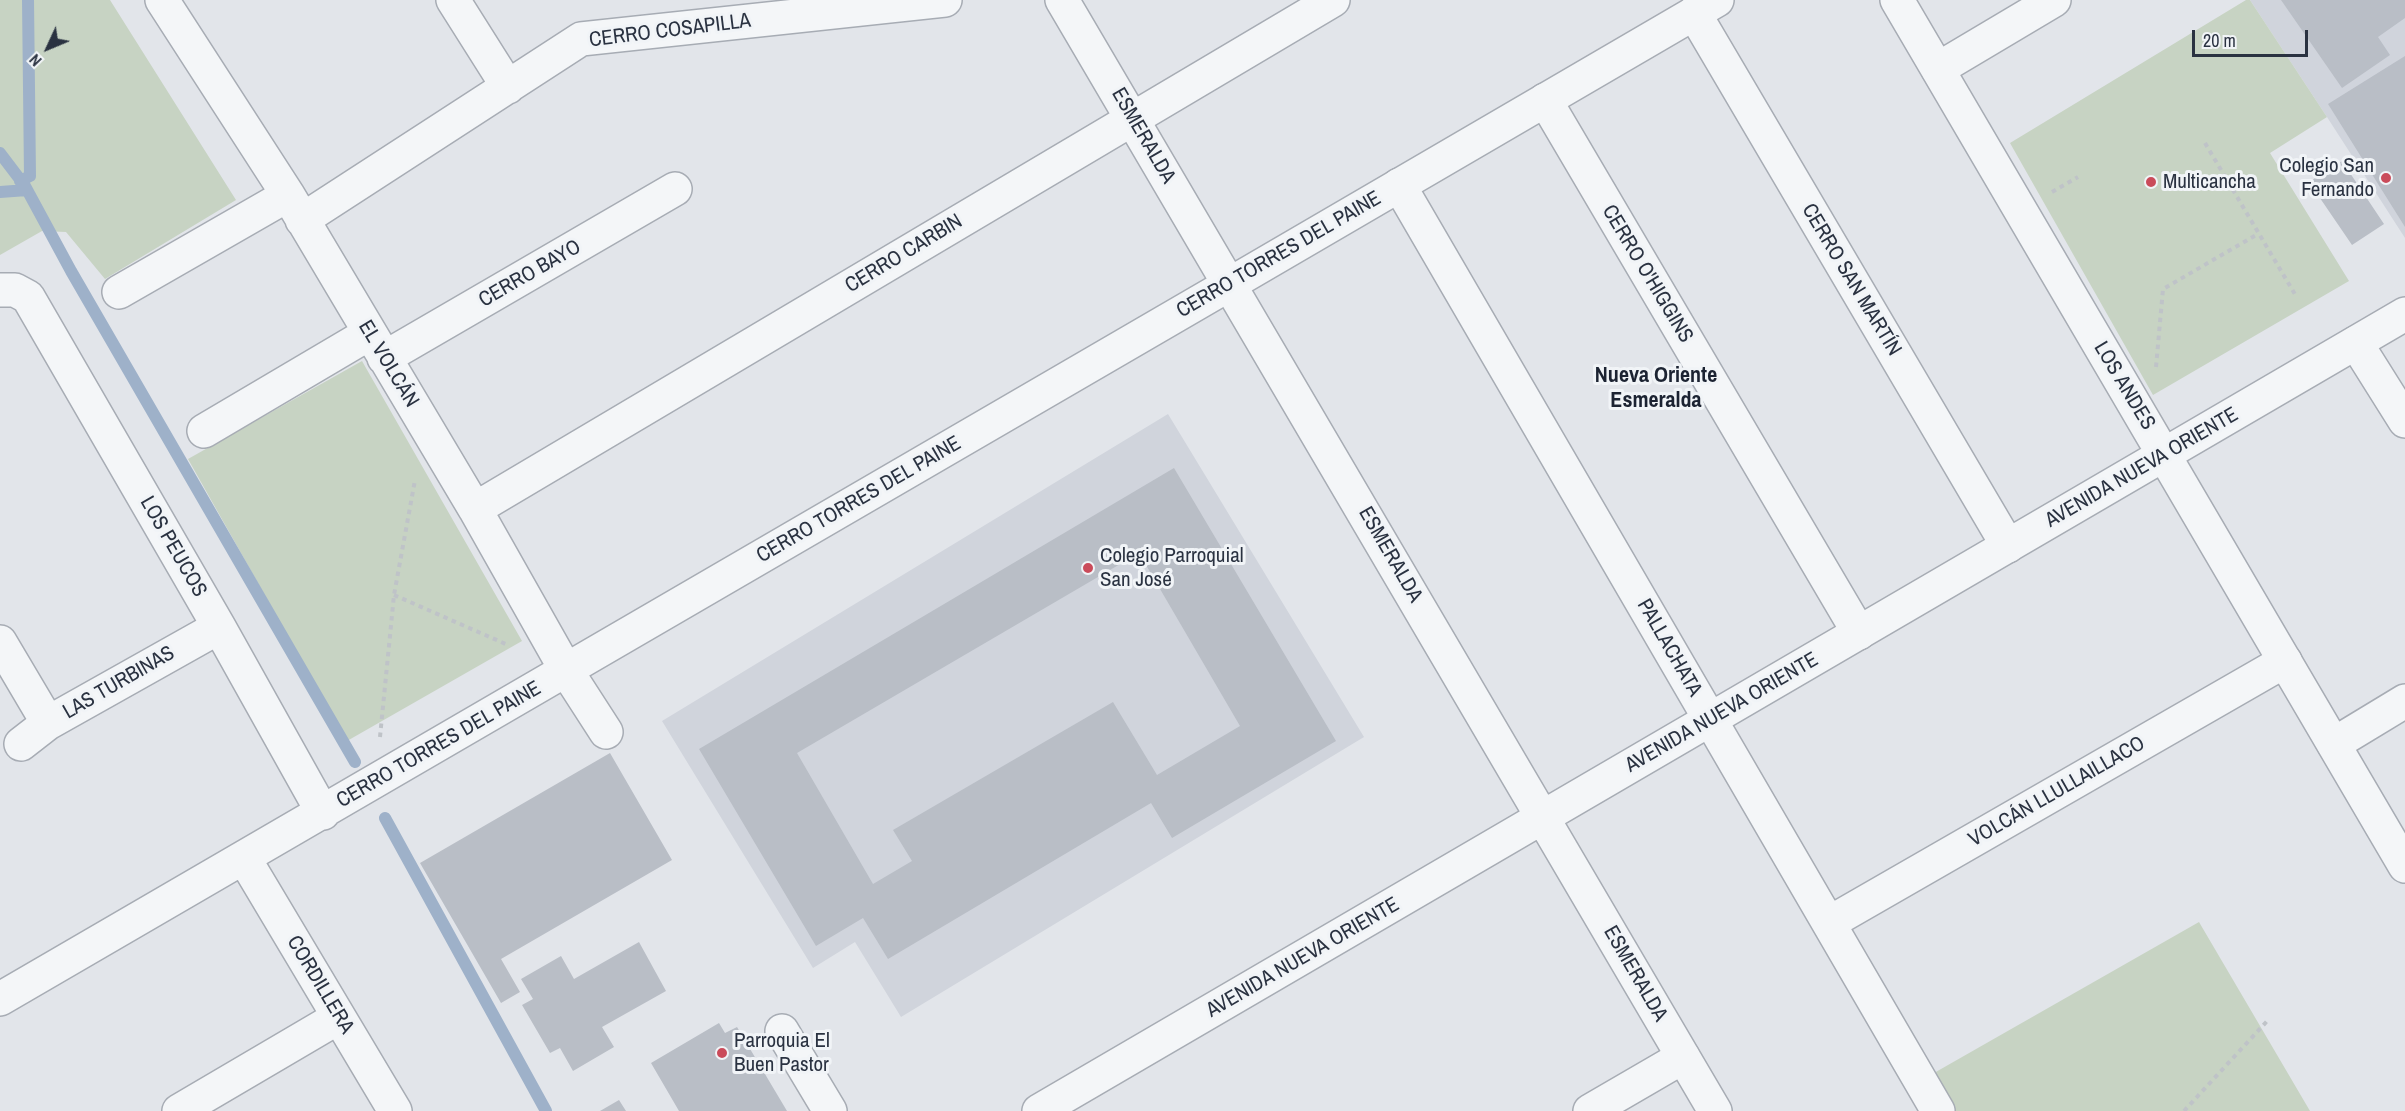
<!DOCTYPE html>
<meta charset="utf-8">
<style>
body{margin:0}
#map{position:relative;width:2405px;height:1111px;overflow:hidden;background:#e2e5ea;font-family:"Archivo Narrow",sans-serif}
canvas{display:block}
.north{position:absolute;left:18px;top:18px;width:60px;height:60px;-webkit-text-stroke:4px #f1f4f7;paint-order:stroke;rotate:226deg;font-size:16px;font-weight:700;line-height:24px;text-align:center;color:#2a3241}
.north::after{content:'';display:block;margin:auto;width:21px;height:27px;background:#2a3241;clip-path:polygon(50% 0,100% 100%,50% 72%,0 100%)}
.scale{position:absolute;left:2192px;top:30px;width:116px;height:27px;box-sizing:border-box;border:3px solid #2a3241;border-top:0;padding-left:8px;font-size:18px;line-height:21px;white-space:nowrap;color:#2a3241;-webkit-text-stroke:4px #f1f4f7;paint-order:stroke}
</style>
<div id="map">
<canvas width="2405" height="1111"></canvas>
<div class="north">N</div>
<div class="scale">20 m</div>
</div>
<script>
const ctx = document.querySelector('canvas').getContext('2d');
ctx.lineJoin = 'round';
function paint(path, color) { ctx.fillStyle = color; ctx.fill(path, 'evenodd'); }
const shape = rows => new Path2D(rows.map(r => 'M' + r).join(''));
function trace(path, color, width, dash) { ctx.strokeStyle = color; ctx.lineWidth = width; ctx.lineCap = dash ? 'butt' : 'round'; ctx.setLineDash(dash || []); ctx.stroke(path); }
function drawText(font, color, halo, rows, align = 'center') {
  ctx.font = font + ' "Archivo Narrow",sans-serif'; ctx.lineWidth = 6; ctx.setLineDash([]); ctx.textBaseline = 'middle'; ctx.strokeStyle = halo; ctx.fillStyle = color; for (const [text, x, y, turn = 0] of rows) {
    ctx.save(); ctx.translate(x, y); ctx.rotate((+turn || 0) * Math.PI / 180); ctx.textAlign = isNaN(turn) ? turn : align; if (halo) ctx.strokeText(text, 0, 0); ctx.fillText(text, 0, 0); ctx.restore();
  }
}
const built = shape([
 [2250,0,2405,0,2405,238,2327,117],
 [1168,414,1364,737,901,1017,855,942,813,968,662,721]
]);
const green = shape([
 [0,0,110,0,236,200,105,279,66,232,42,231,0,255],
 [2246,0,2250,0,2327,117,2270,153,2349,281,2153,395,2010,143],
 [362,361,522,641,347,741,188,459],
 [2199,922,2310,1111,1956,1111,1934,1073]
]);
const stream = shape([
 [0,153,25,186,71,271,355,762],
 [20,181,30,176,28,0],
 [0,192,27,190],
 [385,818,546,1111]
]);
const building = shape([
 [2281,0,2405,0,2405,18,2378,37,2390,55,2342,88],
 [2405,56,2405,227,2328,104],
 [2342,161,2384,224,2352,245,2309,182],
 [1174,468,1336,741,1172,838,1151,803,888,959,863,918,816,946,699,749],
 [1139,553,1240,726,1157,775,1113,702,893,830,912,861,873,884,797,753],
 [610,753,672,860,501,959,520,992,501,1003,420,863],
 [639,942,666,991,602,1027,614,1047,573,1071,560,1048,550,1053,522,1005,533,999,521,979,561,956,574,979],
 [719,1023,725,1033,737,1027,787,1111,679,1111,651,1063],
 [619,1100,626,1111,600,1111]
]);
const path = shape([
 [2205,143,2296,296],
 [2052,192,2078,177],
 [2156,367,2163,289,2258,234],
 [394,595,508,645],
 [380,737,394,595,415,480],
 [2184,1111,2269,1019]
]);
const minor = shape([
 [162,0,288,195,475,509,566,670,606,732],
 [453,0,508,87],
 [1694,13,2008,546],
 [1938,69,2054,0],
 [1545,100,1859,633],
 [1399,185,1938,1111],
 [302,220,581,39,945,0],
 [0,290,15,290,28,297,219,627,323,813],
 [119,292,288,195],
 [2356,343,2405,421],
 [384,358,675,189],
 [204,431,370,333],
 [475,509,1333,0],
 [0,642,48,723],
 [21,744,48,723,219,627],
 [2334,744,2405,701],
 [244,858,395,1111],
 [1829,923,2285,661],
 [0,999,1230,284],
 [782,1031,830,1111],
 [179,1111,339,1017],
 [1590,1111,1683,1057]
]);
const tertiary = shape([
 [1062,0,1715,1111],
 [1897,0,2405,866],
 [1230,284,1717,0],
 [1039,1111,2405,314]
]);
const markers = [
 [2386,178,6,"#ca4b5a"],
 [2151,182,6,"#ca4b5a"],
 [1088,568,6,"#ca4b5a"],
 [722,1053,6,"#ca4b5a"]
];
const streetNames = [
 ["CERRO COSAPILLA",670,31,-7],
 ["ESMERALDA",1143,136,60],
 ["CERRO CARBIN",904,254,-31],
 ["CERRO TORRES DEL PAINE",1279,255,-30],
 ["CERRO BAYO",530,274,-30],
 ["CERRO O'HIGGINS",1647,274,59],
 ["CERRO SAN MARTÍN",1851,280,59],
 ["EL VOLCÁN",388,364,59],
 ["LOS ANDES",2124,386,59],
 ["AVENIDA NUEVA ORIENTE",2142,468,-30],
 ["CERRO TORRES DEL PAINE",859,500,-30],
 ["LOS PEUCOS",173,547,60],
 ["ESMERALDA",1390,555,60],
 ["PALLACHATA",1669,648,60],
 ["LAS TURBINAS",119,683,-30],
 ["AVENIDA NUEVA ORIENTE",1722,713,-30],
 ["CERRO TORRES DEL PAINE",439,745,-30],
 ["VOLCÁN LLULLAILLACO",2057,792,-30],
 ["AVENIDA NUEVA ORIENTE",1303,958,-30],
 ["ESMERALDA",1635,974,60],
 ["CORDILLERA",320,985,59]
];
const poiNames = [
 ["Colegio San",2374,166,"right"],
 ["Fernando",2374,190,"right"],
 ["Multicancha",2163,182],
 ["Colegio Parroquial",1100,556],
 ["San José",1100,580],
 ["Parroquia El",734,1041],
 ["Buen Pastor",734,1065]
];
const neighbourhoodNames = [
 ["Nueva Oriente",1656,376],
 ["Esmeralda",1656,401]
];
paint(built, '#d0d4dc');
paint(green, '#c7d3c3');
trace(stream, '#9eb1c9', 12);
paint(building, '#b9bec6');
trace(minor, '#a7acb4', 36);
trace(tertiary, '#a7acb4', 36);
trace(path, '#bfc3c8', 4, [4.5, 4.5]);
trace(minor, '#f4f6f8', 33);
trace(tertiary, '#f4f6f8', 33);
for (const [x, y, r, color] of markers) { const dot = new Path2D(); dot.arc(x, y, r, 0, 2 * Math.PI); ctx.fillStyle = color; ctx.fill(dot); trace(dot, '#f1f4f7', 2); }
drawText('21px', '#2a3241', '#f1f4f7', streetNames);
drawText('21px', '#2a3241', '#f1f4f7', poiNames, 'left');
drawText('bold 22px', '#1c2332', '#f1f4f7', neighbourhoodNames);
</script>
